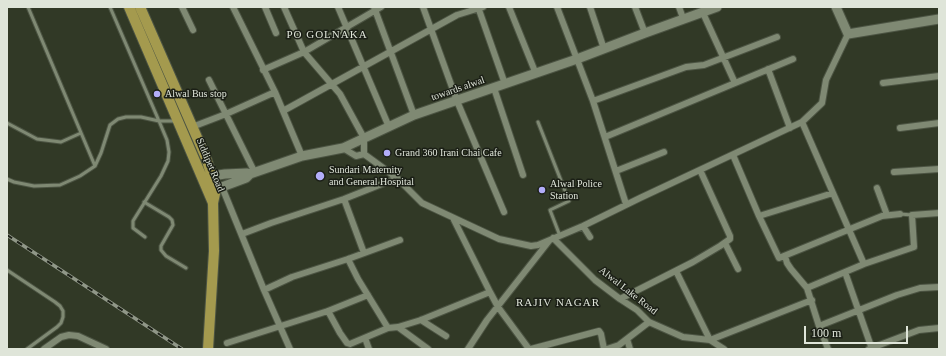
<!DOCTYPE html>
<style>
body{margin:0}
#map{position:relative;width:946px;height:356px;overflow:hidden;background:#313926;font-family:"Times New Roman",serif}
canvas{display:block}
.frame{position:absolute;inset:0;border:8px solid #dfe5d9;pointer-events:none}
.scale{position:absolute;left:804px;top:326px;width:104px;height:18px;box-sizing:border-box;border:2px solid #dfe5d9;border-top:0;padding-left:5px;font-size:12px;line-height:14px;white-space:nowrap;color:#dfe5d9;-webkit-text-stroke:3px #1b1f16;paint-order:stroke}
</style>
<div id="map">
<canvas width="946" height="356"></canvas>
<div class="frame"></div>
<div class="scale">100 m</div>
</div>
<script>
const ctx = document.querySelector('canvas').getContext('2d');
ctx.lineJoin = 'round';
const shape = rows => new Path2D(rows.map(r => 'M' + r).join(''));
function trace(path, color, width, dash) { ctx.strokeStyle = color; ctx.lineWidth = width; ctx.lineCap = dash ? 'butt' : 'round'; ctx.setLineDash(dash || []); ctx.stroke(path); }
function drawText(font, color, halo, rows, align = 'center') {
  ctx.font = font + ' "Times New Roman",serif'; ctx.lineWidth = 3; ctx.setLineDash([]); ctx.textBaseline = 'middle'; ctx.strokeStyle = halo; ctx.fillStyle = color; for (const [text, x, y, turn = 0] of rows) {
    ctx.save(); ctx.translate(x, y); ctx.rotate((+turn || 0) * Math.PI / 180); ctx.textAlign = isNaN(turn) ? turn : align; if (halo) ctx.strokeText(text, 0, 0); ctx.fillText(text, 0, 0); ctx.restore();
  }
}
const lane = shape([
 [28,7,95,166],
 [110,7,159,121,167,140,169,152,168,161,161,176,133,221,133,228,145,237],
 [538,122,569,201,550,210,560,236],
 [7,123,37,139,61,142,81,133],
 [7,179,14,182,34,186,60,185,80,176,95,166,101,153,110,125,118,119,126,117,141,117,159,121,175,121],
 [144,202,169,217,172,220,173,225,161,246,161,250,166,256,186,268],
 [900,214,912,215],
 [7,270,55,302,60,306,63,311,63,317,61,323,57,327,27,349]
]);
const street = shape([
 [182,7,193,30],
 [233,7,275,92,302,156],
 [265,7,276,33],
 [284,7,304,52,340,94,364,138,364,154,356,156,343,148],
 [338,7,389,127],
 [374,7,414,115],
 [423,7,457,101,504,212],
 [478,7,505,84],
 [509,7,536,74],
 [557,7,593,101,626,204],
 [590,7,604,49],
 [635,7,645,33],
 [679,7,683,18],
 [703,13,735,83],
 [768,69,790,128],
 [263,70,304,52,381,7],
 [209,80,255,173],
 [883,83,939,76],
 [494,88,523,175],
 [593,101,686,67,704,65,777,37],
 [283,111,457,15,483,7],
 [802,122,864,264],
 [192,127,226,114,275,92],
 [900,128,939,123],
 [605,137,793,59],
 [364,154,397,178,422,203,499,239,531,246,538,245,583,226,640,198,802,122,822,103,826,80,848,34],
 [733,155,759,216,779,258,882,216,900,214],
 [616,171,664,152],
 [894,172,939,169],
 [222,187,264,290,290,349],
 [877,188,887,215],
 [344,199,364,253],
 [759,216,833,193],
 [453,218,490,292],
 [583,226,590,237],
 [242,234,271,223,344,199,397,178],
 [553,238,595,280,620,299,637,310,649,322,683,337,710,340,724,349],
 [725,243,738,269],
 [785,256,787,263,791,269,807,288,819,326],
 [348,259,358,279,388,328,398,327,428,349],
 [676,271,710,340],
 [845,272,872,349],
 [807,288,864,264,914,247,912,215,939,213],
 [264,290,292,277,348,259,400,240],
 [620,299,693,262,720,246,730,239,730,236,700,170],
 [328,311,340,333,347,343,350,344,388,328],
 [421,320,446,336],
 [398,327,421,320,490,292,498,307,529,349],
 [365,338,369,349],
 [627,339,630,349],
 [710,340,812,300],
 [227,343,328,311,368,295],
 [44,349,61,337,69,335,78,336,106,349],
 [468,349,487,320,549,241],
 [531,349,599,331,601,334,604,349],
 [607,349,619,345,649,322],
 [828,349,819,326,897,295,920,288,939,287],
 [869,349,919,330,939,328]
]);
const secondary = shape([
 [836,7,848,34,939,19],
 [206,177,225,174,247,173,250,174],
 [211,191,246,178,250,174,302,156,343,148,414,115,577,59,645,33,717,7]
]);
const primary = shape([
 [129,7,213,203],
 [140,7,206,158,216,189,213,203,214,251,208,349]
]);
const rail = shape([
 [7,235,182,349]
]);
const markers = [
 [157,94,4,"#b2adf9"],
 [387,153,4,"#b2adf9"],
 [320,176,5,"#b2adf9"],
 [542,190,4,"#b2adf9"]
];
const streetNames = [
 ["towards alwal",458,89,-19],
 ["Siddipet Road",210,165,67],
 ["Alwal Lake Road",628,291,38]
];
const poiNames = [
 ["Alwal Bus stop",165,94],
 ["Grand 360 Irani Chai Cafe",395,153],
 ["Sundari Maternity",329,170],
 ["and General Hospital",329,182],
 ["Alwal Police",550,184],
 ["Station",550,196]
];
const neighbourhoodNames = [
 ["PO GOLNAKA",327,35],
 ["RAJIV NAGAR",558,303]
];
trace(lane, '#4c5443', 5);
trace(street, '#4c5443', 8);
trace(secondary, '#4c5443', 11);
trace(primary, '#4c5443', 12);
trace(lane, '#7f8973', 3);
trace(street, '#7f8973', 6);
trace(secondary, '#7f8973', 9);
trace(primary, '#a49a4e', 10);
trace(rail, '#909788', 3.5);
trace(rail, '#1b1f16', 2, [6]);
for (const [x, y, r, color] of markers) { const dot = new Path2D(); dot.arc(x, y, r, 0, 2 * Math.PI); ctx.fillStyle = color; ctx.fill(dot); trace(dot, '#1b1f16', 1.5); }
drawText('10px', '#dfe5d9', '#1b1f16', streetNames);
drawText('10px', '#dfe5d9', '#1b1f16', poiNames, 'left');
ctx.letterSpacing = '1px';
drawText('11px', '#dfe5d9', '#1b1f16', neighbourhoodNames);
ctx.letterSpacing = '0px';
</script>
